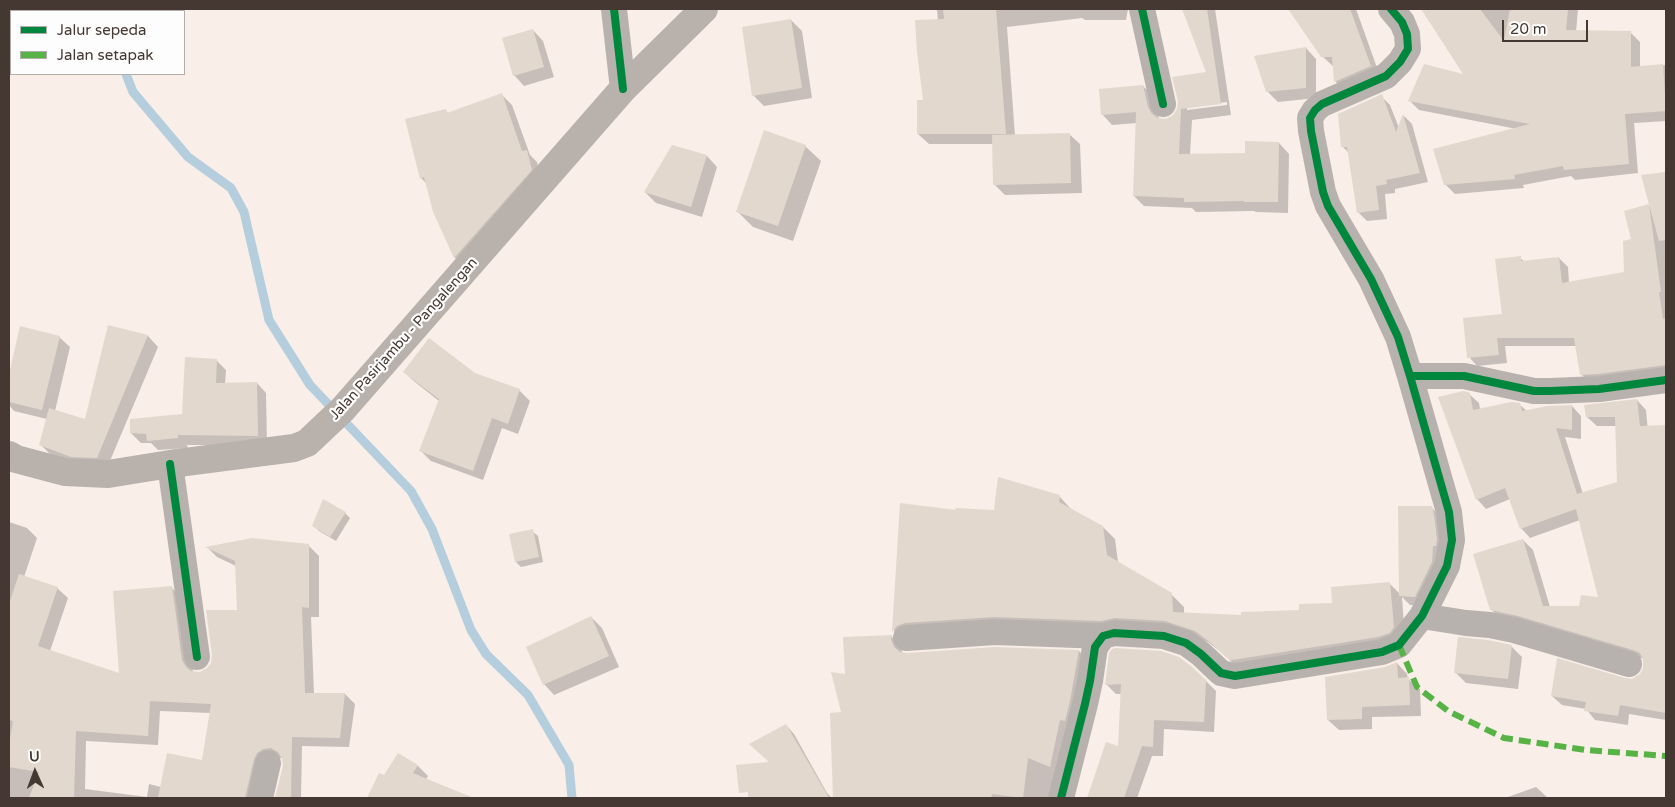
<!DOCTYPE html>
<style>
body{margin:0}
#map{position:relative;width:1675px;height:807px;overflow:hidden;background:#f9eee8;font-family:"Varela Round",sans-serif}
canvas{display:block}
.frame{position:absolute;inset:0;border:10px solid #453832;pointer-events:none}
.legend{position:absolute;left:10px;top:10px;width:175px;height:65px;box-sizing:border-box;background:#fdfdfd;border:1px solid #b3aeac;margin:0;padding:6px 9px;list-style:none;font-size:15px;color:#453832}
.legend li{display:flex;align-items:center;gap:10px;height:25px}
.legend b{width:25px;border:1px solid #b3aeac}
.north{position:absolute;left:10px;top:747px;width:50px;height:50px;-webkit-text-stroke:4px #fdfdfd;paint-order:stroke;rotate:358deg;font-size:14px;font-weight:700;line-height:20px;text-align:center;color:#453832}
.north::after{content:'';display:block;margin:auto;width:18px;height:22px;background:#453832;clip-path:polygon(50% 0,100% 100%,50% 72%,0 100%)}
.scale{position:absolute;left:1502px;top:20px;width:86px;height:22px;box-sizing:border-box;border:2px solid #453832;border-top:0;padding-left:6px;font-size:15px;line-height:18px;white-space:nowrap;color:#453832;-webkit-text-stroke:4px #fdfdfd;paint-order:stroke}
</style>
<div id="map">
<canvas width="1675" height="807"></canvas>
<div class="frame"></div>
<ul class="legend">
<li><b style="height:6px;background:#00873e"></b>Jalur sepeda</li>
<li><b style="height:6px;background:#57b346"></b>Jalan setapak</li>
</ul>
<div class="north">U</div>
<div class="scale">20 m</div>
</div>
<script>
const ctx = document.querySelector('canvas').getContext('2d');
ctx.lineJoin = 'round';
function paint(path, color) { ctx.fillStyle = color; ctx.fill(path, 'evenodd'); }
const shape = rows => new Path2D(rows.map(r => 'M' + r).join(''));
function trace(path, color, width, dash) { ctx.strokeStyle = color; ctx.lineWidth = width; ctx.lineCap = dash ? 'butt' : 'round'; ctx.setLineDash(dash || []); ctx.stroke(path); }
function drawText(font, color, halo, rows, align = 'center') {
  ctx.font = font + ' "Varela Round",sans-serif'; ctx.lineWidth = 4.5; ctx.setLineDash([]); ctx.textBaseline = 'middle'; ctx.strokeStyle = halo; ctx.fillStyle = color; for (const [text, x, y, turn = 0] of rows) {
    ctx.save(); ctx.translate(x, y); ctx.rotate((+turn || 0) * Math.PI / 180); ctx.textAlign = isNaN(turn) ? turn : align; if (halo) ctx.strokeText(text, 0, 0); ctx.fillText(text, 0, 0); ctx.restore();
  }
}
const shadow = shape([
 [937,9,1128,9,1126,20,1085,20,1082,18,1007,27,1015,136,1069,134,1080,144,1082,193,1005,195,994,184,994,144,929,144,918,134,938,21],
 [1183,9,1215,9,1231,115,1192,120,1190,155,1246,154,1279,143,1289,154,1288,213,1256,212,1254,211,1196,212,1192,208,1144,206,1134,196,1137,123,1112,125,1102,114,1143,86,1154,97,1159,119,1166,120,1174,116,1208,73],
 [1227,102,1227,105,1187,110,1187,107],
 [1289,9,1356,9,1380,76,1346,92,1336,82,1334,67,1322,56],
 [1422,9,1578,9,1576,32,1630,32,1640,42,1640,67,1666,65,1666,121,1634,123,1638,173,1575,180,1571,176,1523,185,1524,188,1455,194,1445,184,1517,129,1419,110,1410,101,1465,76],
 [791,20,802,31,812,98,764,106,753,95],
 [533,30,543,41,554,77,524,86,514,75],
 [1306,48,1316,59,1316,98,1278,102,1267,91],
 [502,95,512,105,530,155,537,162,542,181,465,268,455,258,434,211,428,185,421,178,446,111,449,114],
 [1381,96,1390,105,1399,128,1404,116,1412,124,1428,182,1395,189,1395,193,1385,194,1387,219,1367,221,1358,212,1350,154,1343,147],
 [673,146,707,156,717,167,702,217,656,203,645,192],
 [805,146,821,161,793,241,753,227,737,211],
 [1666,173,1666,374,1590,383,1581,374,1577,346,1505,346,1507,363,1477,366,1469,357,1503,315,1520,258,1525,262,1559,258,1568,267,1569,283,1625,273,1633,240,1625,212,1651,205,1643,176],
 [21,327,59,337,70,347,55,411,86,420,109,327,148,336,158,347,107,468,51,455,41,445,47,419,14,411,9,405,9,379],
 [216,360,226,370,225,384,257,383,266,393,267,445,187,445,188,448,158,450,151,443,141,443,131,433,183,415],
 [404,372,474,374,519,390,530,401,518,434,502,428,483,480,431,461,420,450,439,401,415,382],
 [1469,394,1479,403,1480,409,1520,405,1527,411,1572,406,1581,416,1581,439,1565,437,1583,494,1618,483,1616,426,1597,426,1587,417,1637,400,1646,410,1659,548,1666,548,1666,720,1629,714,1628,725,1595,720,1586,709,1562,705,1552,696,1625,680,1632,680,1641,675,1645,668,1644,659,1529,625,1500,619,1491,609,1523,540,1533,550,1550,607,1580,608,1600,599,1580,520,1530,538,1521,528,1510,499,1486,509,1477,499],
 [1059,496,1071,509,1103,527,1115,539,1118,562,1171,594,1184,607,1184,614,1242,617,1300,612,1334,604,1389,583,1400,594,1431,507,1440,516,1446,549,1424,605,1410,605,1402,597,1405,640,1241,671,1225,655,1208,642,1178,632,905,643,894,632,901,504,957,512,995,512],
 [345,513,350,518,336,541,319,531,314,526],
 [9,522,27,528,37,538,24,577,57,588,68,598,50,651,120,675,171,587,182,598,193,672,200,673,207,669,212,664,238,612,236,566,217,557,208,548,309,546,319,556,319,617,311,617,314,694,345,694,355,704,349,747,302,746,301,798,277,798,284,766,284,758,275,758,257,798,9,798],
 [160,711,211,713,203,761,161,787,149,784,147,797,85,789,86,741,158,745],
 [532,531,538,536,543,562,521,567,516,562],
 [591,617,602,628,619,667,554,695,544,684],
 [891,636,901,646,902,653,906,654,995,648,1079,651,1089,661,1058,798,835,798,832,714,842,714,847,675],
 [1511,646,1522,657,1518,689,1466,683,1455,672],
 [1397,663,1407,674,1408,679,1420,689,1421,716,1372,717,1372,729,1339,730,1328,720],
 [1206,681,1216,691,1214,732,1164,729,1163,756,1152,756,1137,798,1088,798,1107,743,1119,748,1122,694,1116,694,1106,684],
 [786,725,794,734,827,793,832,798,824,798,824,793,773,798,765,790,770,763],
 [399,754,418,766,428,776,426,779,473,798,368,798,380,775,385,777],
 [1536,787,1548,798,1505,798]
]);
const stream = shape([
 [99,9,100,11],
 [126,74,133,92,188,157,231,188,244,212,269,320,310,385,411,491,432,529,471,630,486,654,528,695,569,765,572,798]
]);
const building = shape([
 [943,9,996,9,1006,134,917,134,917,100,923,100,917,52,915,20,944,19],
 [1182,9,1207,9,1221,104,1181,109,1179,154,1245,153,1245,141,1279,142,1278,202,1244,202,1244,201,1184,202,1184,198,1133,196,1136,112,1101,115,1099,89,1143,85,1148,107,1152,114,1158,118,1166,119,1173,115,1177,109,1178,101,1172,77,1206,72],
 [1288,9,1350,9,1371,66,1334,82,1332,57,1321,57],
 [1421,9,1480,9,1504,41,1510,9,1568,9,1566,30,1631,31,1631,67,1663,64,1666,111,1625,114,1629,164,1564,170,1563,166,1514,175,1515,179,1444,185,1433,149,1530,124,1408,101,1424,64,1463,74],
 [791,19,802,88,752,96,742,27],
 [533,29,544,67,513,76,502,38],
 [1306,47,1306,88,1266,92,1254,56],
 [502,93,522,151,527,150,532,170,454,258,433,212,424,177,420,179,405,119,446,109,447,113],
 [1382,94,1396,132,1403,114,1420,173,1386,180,1387,184,1376,186,1379,210,1357,213,1347,147,1341,147,1338,114],
 [764,130,806,145,778,226,736,212],
 [1070,133,1071,183,993,185,992,135],
 [672,145,707,155,691,207,644,192],
 [1666,172,1666,240,1659,241,1641,175],
 [1649,204,1661,292,1659,292,1663,319,1666,318,1666,365,1598,374,1580,375,1574,338,1497,338,1499,355,1467,358,1463,318,1502,314,1495,259,1521,256,1521,261,1559,257,1562,283,1624,272,1623,241,1631,239,1624,211],
 [108,325,148,335,97,458,71,457,39,445,49,408,85,419],
 [20,326,60,336,42,410,9,402,9,374],
 [429,338,475,373,520,389,508,424,492,418,473,471,419,451,439,399,403,372],
 [185,357,217,359,216,383,257,382,258,436,178,435,178,438,147,441,146,434,130,433,130,419,182,414],
 [1464,391,1470,393,1473,410,1511,402,1520,403,1522,411,1548,406,1572,405,1572,430,1556,428,1577,494,1617,482,1615,417,1586,417,1584,405,1637,399,1640,426,1666,425,1666,713,1620,705,1618,716,1584,711,1586,702,1551,696,1557,658,1625,678,1632,679,1640,674,1643,668,1643,660,1640,653,1633,650,1518,616,1490,610,1473,554,1523,539,1543,606,1579,606,1581,595,1598,597,1576,509,1520,529,1505,488,1476,500,1438,397],
 [998,477,1060,495,1059,502,1103,526,1107,555,1172,593,1173,612,1241,615,1241,612,1299,610,1299,604,1332,603,1331,587,1390,582,1394,627,1390,633,1378,637,1232,660,1228,659,1211,643,1195,631,1165,621,1115,618,1101,621,994,617,905,623,897,626,892,632,900,503,956,510,955,508,994,510],
 [323,499,346,512,330,537,312,526],
 [1398,506,1432,506,1434,515,1437,539,1436,546,1433,546,1432,562,1415,597,1399,596],
 [533,529,539,557,515,562,509,534],
 [252,538,309,544,309,608,302,607,305,693,345,693,340,738,292,737,291,798,275,798,283,766,282,759,278,752,271,748,263,749,257,753,254,759,245,798,158,798,167,753,202,760,211,704,150,701,148,736,76,731,74,798,29,798,39,772,9,767,9,745,13,721,9,720,9,604,19,574,58,587,38,646,119,673,113,591,172,586,182,660,186,667,191,671,200,672,207,668,211,663,212,655,206,610,237,610,235,561,205,547],
 [591,616,609,656,543,685,526,647],
 [892,635,891,639,894,647,900,652,907,653,995,647,1079,650,1070,701,1065,721,1060,720,1050,767,1028,758,1023,798,992,794,991,798,833,798,830,713,841,712,831,672,845,674,843,637],
 [1458,637,1488,640,1512,645,1508,679,1454,673],
 [1116,648,1161,651,1179,657,1191,666,1206,680,1204,722,1154,720,1153,747,1142,746,1124,798,1087,798,1106,742,1118,746,1121,684,1105,685,1109,653,1112,649],
 [1397,662,1398,678,1409,677,1410,705,1362,707,1362,719,1327,720,1325,677,1385,667],
 [786,724,829,798,748,798,748,792,739,793,736,765,769,762,749,744],
 [398,753,418,765,413,773,473,798,367,798,379,773,384,775]
]);
const street = shape([
 [614,9,623,89],
 [1142,9,1163,104],
 [1391,9,1402,22,1407,34,1408,49,1400,62,1386,76,1322,104,1315,110,1310,118,1311,131,1323,192,1328,206,1371,279,1398,337,1410,376,1464,376,1534,391,1550,391,1599,389,1666,380],
 [170,464,197,657],
 [1422,616,1466,623,1490,625,1514,630,1629,664],
 [906,638,995,632,1103,636],
 [260,798,268,763],
 [1061,798,1085,704,1090,681,1095,647,1103,636,1114,633,1164,636,1186,643,1201,654,1221,673,1235,676,1382,652,1399,645,1422,616,1447,566,1452,540,1449,512,1410,376]
]);
const secondary = shape([
 [9,455,16,459,65,472,108,474,170,464,294,448,307,443,343,409,623,89,704,9]
]);
const quiet = shape([
 [1399,645,1417,687,1448,711,1504,738,1586,750,1666,756]
]);
const cycleway = shape([
 [614,9,623,89],
 [1142,9,1163,104],
 [1391,9,1402,22,1407,34,1408,49,1400,62,1386,76,1322,104,1315,110,1310,118,1311,131,1323,192,1328,206,1371,279,1398,337,1410,376,1464,376,1534,391,1550,391,1599,389,1666,380],
 [170,464,197,657],
 [1061,798,1085,704,1090,681,1095,647,1103,636,1114,633,1164,636,1186,643,1201,654,1221,673,1235,676,1382,652,1399,645,1422,616,1447,566,1452,540,1449,512,1410,376]
]);
const streetNames = [
 ["Jalan Pasirjambu - Pangalengan",404,339,-48]
];
paint(shadow, '#0003');
trace(stream, '#b4cede', 9);
paint(building, '#e2d8ce');
trace(street, '#b8b2ae', 26);
trace(secondary, '#b8b1ac', 28);
trace(quiet, '#57b346', 6, [12, 6]);
trace(cycleway, '#00873e', 8);
drawText('14px', '#453832', '#fdfdfd', streetNames);
</script>
